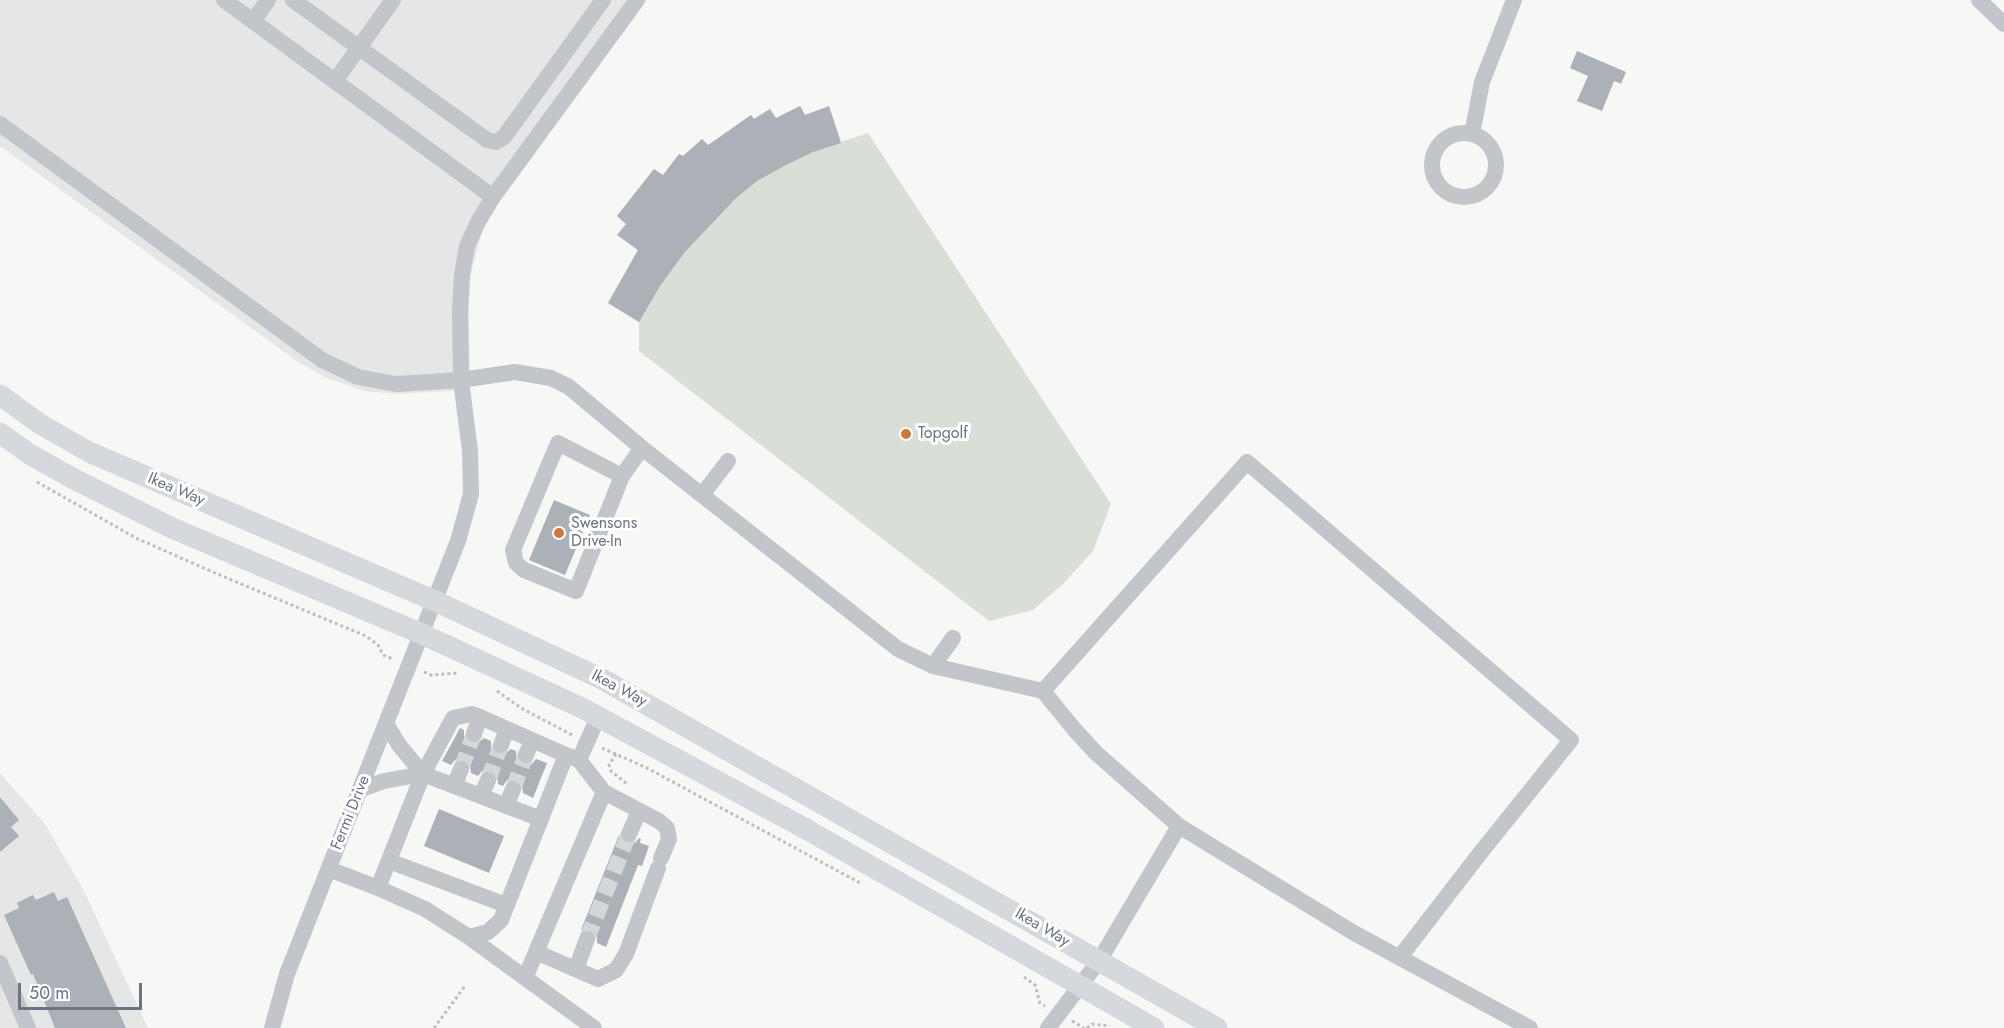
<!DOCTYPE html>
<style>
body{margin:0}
#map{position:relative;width:2004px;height:1028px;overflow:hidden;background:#f7f8f6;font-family:Jost,sans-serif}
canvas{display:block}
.scale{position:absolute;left:18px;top:983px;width:124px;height:27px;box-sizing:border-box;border:3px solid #6a7483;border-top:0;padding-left:8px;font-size:18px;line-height:21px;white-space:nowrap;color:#6a7483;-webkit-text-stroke:4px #fff;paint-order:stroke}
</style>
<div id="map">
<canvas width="2004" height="1028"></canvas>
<div class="scale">50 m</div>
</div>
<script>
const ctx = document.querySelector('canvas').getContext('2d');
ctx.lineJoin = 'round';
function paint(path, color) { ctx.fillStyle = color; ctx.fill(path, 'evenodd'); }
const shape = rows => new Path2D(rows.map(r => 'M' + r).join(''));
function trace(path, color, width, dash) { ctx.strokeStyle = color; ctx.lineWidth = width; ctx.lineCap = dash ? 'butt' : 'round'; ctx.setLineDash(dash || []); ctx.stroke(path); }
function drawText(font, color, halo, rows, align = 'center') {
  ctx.font = font + ' Jost,sans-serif'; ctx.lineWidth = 6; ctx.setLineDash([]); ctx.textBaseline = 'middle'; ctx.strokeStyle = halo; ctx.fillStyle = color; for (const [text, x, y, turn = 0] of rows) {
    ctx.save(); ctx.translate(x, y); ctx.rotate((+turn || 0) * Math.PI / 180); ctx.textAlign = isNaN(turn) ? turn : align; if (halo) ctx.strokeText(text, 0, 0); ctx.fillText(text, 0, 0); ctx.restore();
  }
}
const built = shape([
 [0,0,647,0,497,203,483,228,471,274,469,302,470,390,396,394,364,391,324,377,298,362,0,146],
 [0,773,45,824,84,891,148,1028,0,1028]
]);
const green = shape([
 [800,106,805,115,829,106,841,142,868,133,1111,504,1093,551,1064,583,1033,610,989,621,639,351,639,322,608,303,638,250,617,235,626,224,617,216,654,169,663,175,679,154,683,156,702,139,709,145,751,115,754,119,770,109,776,118]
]);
const building = shape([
 [1577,51,1626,72,1621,84,1614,81,1602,111,1577,101,1588,76,1570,68],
 [800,106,805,115,829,106,841,143,813,152,786,165,757,181,736,198,684,253,660,286,639,322,608,303,638,250,617,235,626,224,617,216,654,169,663,175,679,154,683,156,702,139,708,145,751,115,754,119,770,109,776,118],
 [554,500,590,515,565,575,529,560],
 [460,728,464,730,464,736,470,744,476,744,484,738,491,741,491,747,497,755,503,755,511,749,516,751,517,761,523,765,532,764,536,759,547,763,533,798,523,793,522,783,516,779,507,780,503,786,498,784,497,774,492,770,482,771,478,776,471,773,470,763,464,759,455,760,451,765,442,761],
 [0,797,19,820,11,827,19,836,0,852],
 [439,809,504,836,489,873,424,846],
 [619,835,621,841,625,844,635,843,639,838,641,839,640,843,649,846,642,866,638,865,606,947,597,943,597,937,591,929,581,930],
 [54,892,58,901,67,897,126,1028,55,1028,33,974,31,975,4,915,19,908,17,903,33,895,36,900]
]);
const minorTunnel = shape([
 [461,769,474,734],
 [488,780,501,745],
 [513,789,526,755],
 [587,939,629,834]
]);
const path = shape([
 [37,482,136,538,215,573,366,636,378,645,383,655,393,659],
 [424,672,431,675,459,673],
 [497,691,521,708,574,736],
 [602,748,647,768,862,884],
 [616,754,609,765,611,771,627,784],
 [1024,977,1035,985,1040,1003,1045,1006],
 [1072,1021,1084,1028],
 [434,1028,465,986],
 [1087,1028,1092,1024,1110,1026]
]);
const minor = shape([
 [224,0,493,197,478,222,467,246,462,275,460,311,461,380,470,451,471,494,458,541,287,974,272,1028],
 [293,0,487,140,496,142,504,137,603,0],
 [1979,0,2004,24],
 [253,21,268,0],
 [335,81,393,0],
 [0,124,322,360,358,377,396,384,461,380,515,372,551,378,569,387,642,448,898,649,933,666,953,638],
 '1432 165a32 32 0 1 1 64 0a32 32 0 1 1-64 0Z',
 [1472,134,1482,82,1514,0],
 [493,197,637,0],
 [622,476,576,591,524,570,516,563,513,550,558,443,622,476,642,448],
 [702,495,728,461],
 [933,666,1043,691,1074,729,1096,753,1179,826,1354,933,1530,1028],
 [1043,691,1247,462,1571,740,1481,852,1400,957],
 [387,725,399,745,423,774,541,819],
 [474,734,480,717],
 [501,745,507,729],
 [526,755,532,740],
 [566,755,501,920,488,932,469,937,425,909,378,888,423,774,453,718,472,714,480,717,507,729,566,755,579,760,598,717],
 [454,786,461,769],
 [359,790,384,781,423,774],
 [604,792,659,821,667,828,669,839,661,858],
 [481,796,488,780],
 [506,806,513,789],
 [629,834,639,811],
 [389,861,506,905],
 [329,869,378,888],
 [469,937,594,1028],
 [536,952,598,979,616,970,626,954,658,868],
 [0,963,28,1028],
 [576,969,587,939],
 [525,978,604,792,579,760],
 [1048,1028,1099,961,1179,826]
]);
const major = shape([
 [0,395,40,424,89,452,435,601,602,679,1217,1028],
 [0,433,31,455,74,479,172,528,422,634,582,708,806,829,1154,1028]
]);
const markers = [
 [906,434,6,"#d0773d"],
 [559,533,6,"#d0773d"]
];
const poiNames = [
 ["Topgolf",918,434],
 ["Swensons",571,524],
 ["Drive-In",571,542]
];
const streetNames = [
 ["Ikea Way",176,490,23],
 ["Ikea Way",619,689,28],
 ["Fermi Drive",351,813,-68],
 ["Ikea Way",1042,928,30]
];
paint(built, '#e5e7e6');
paint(green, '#d9ded7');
paint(building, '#acb1b7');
trace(minorTunnel, '#d4d7d9', 16, [16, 8]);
trace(path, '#bcbec0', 3, [3, 3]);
trace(minor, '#c2c5c9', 16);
trace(major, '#d5d8dc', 21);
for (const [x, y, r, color] of markers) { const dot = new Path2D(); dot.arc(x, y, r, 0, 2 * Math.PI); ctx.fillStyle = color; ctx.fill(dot); trace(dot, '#fff', 2); }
drawText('16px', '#6a7483', '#fff', poiNames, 'left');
drawText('16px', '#6a7483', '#fff', streetNames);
</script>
